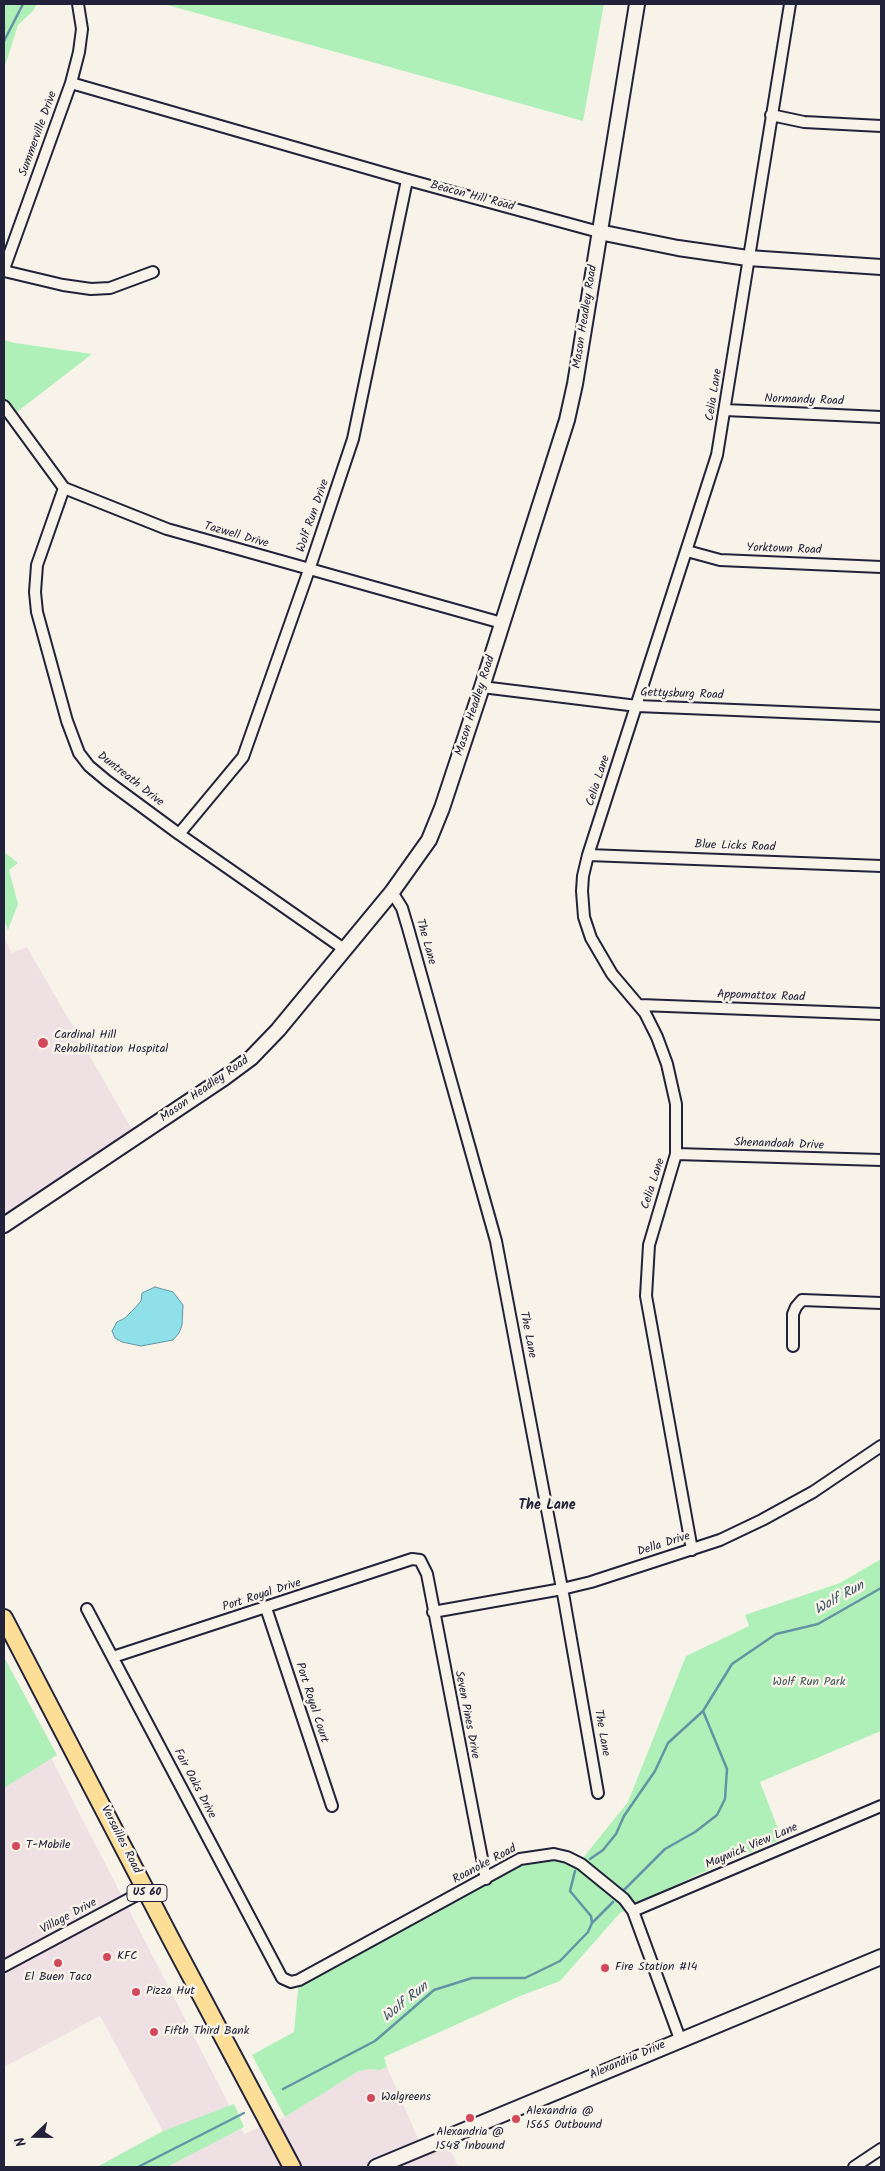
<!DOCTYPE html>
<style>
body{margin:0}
#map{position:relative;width:885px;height:2171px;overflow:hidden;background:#f7f3e8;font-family:Kalam,sans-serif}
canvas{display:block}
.frame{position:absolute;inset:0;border:5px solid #22223b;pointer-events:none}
.north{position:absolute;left:10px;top:2111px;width:50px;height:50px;-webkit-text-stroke:4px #f7f3e8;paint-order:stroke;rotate:248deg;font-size:14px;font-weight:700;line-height:20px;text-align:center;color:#22223b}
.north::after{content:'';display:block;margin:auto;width:18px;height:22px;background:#22223b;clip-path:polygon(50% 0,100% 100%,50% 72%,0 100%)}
</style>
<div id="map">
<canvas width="885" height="2171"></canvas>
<div class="frame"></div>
<div class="north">N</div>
</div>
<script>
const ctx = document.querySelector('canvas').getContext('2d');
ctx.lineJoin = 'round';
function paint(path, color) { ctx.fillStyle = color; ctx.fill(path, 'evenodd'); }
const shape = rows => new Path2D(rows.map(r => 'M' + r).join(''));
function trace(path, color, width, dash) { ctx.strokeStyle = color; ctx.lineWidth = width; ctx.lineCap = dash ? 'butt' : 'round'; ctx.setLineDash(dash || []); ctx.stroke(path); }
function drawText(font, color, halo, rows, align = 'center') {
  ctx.font = font + ' Kalam,sans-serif'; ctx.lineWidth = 5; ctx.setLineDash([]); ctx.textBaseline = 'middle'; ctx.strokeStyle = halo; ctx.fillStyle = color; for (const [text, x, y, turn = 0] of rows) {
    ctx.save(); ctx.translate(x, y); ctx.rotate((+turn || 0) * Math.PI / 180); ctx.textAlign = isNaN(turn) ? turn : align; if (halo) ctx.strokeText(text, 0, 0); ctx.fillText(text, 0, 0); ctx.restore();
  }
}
const built = shape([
 [4,936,11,953,27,947,134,1133,4,1215],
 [51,1758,244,2134,285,2117,357,2072,368,2069,380,2070,387,2067,422,2148,445,2138,458,2167,97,2167,163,2131,100,2016,4,2067,4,1788]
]);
const green = shape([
 [5,4,37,4,33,11,18,25,4,69],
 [164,4,604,4,583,121],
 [4,340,15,343,92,354,4,422],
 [4,852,18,863,9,870,18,904,8,930,4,920],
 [881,1559,881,1731,760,1782,782,1839,697,1875,620,1913,560,1981,520,1996,384,2057,387,2067,380,2070,368,2069,357,2072,285,2117,252,2055,294,2032,299,1980,511,1863,554,1854,579,1863,628,1802,686,1656,749,1626,745,1615,840,1583],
 [4,1657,57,1755,4,1788],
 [234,2104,244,2127,167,2167,97,2167,163,2131]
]);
const water = shape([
 [155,1287,173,1292,183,1305,182,1325,179,1333,173,1340,141,1346,122,1342,115,1338,112,1331,117,1322,125,1318,135,1308,141,1301,142,1293,155,1287]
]);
const stream = shape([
 [4,41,23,4],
 [590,1859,603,1850,616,1834,624,1816,655,1771,668,1743,703,1711,732,1664,776,1634,818,1624,881,1588],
 [624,1890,665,1849,695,1832,717,1815,725,1799,727,1769,703,1711],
 [592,1923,613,1902],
 [283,2089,375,2041,434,1990,472,1978,525,1978,560,1961,588,1932,592,1923,591,1916,570,1891,575,1871],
 [138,2167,244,2113]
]);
const street = shape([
 [71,83,401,178,599,232],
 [771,115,804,122,881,126],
 [4,269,71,83,79,52,82,29,78,4],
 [4,271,63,285,91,289,110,288,153,272],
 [4,406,64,488,167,529,502,623],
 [725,410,881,417],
 [64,488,37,565,35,592,37,612,67,721,79,753,89,766,107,781,179,834,344,949],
 [687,551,720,560,881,567],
 [482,687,637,706,881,716],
 [179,834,243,757,309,570,353,439,407,180],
 [588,855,881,866],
 [392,892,402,908,408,928,496,1241,564,1599,598,1793],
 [640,1005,881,1014],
 [676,1154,881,1160],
 [793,1346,793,1314,796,1307,802,1300,881,1303],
 [692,1550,646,1296,649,1245,676,1154,676,1104,667,1064,657,1037,645,1013,612,974,591,938,584,917,582,891,583,876,588,855,717,455,790,4],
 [266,1608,332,1806],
 [87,1609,282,1978,291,1982,299,1980,520,1859,554,1854,567,1857,581,1864,624,1899,633,1911,680,2039],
 [433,1612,562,1589,591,1582,720,1540,762,1520,813,1492,881,1446],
 [113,1657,412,1559,420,1560,427,1574,486,1879],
 [633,1911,881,1806],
 [4,1966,146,1890],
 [854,2167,881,2149]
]);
const secondary = shape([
 [599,232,678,248,748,258,881,267],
 [4,1225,224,1078,251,1058,278,1030,392,892,429,840,442,808,482,687,567,420,575,384,637,4],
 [376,2167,881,1957]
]);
const primary = shape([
 [4,1618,171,1939,292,2167]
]);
const markers = [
 [43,1043,6,"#d1495b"],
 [16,1846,5,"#d1495b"],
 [107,1957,5,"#d1495b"],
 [58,1963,5,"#d1495b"],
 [605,1968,5,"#d1495b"],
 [136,1992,5,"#d1495b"],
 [154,2032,5,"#d1495b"],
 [371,2098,5,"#d1495b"],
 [470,2118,5,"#d1495b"],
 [516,2119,5,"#d1495b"]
];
const shields = [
 [147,1893,40]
];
const shieldNames = [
 ["US 60",147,1893]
];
const streetNames = [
 ["Summerville Drive",39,134,-70],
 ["Beacon Hill Road",472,197,15],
 ["Mason Headley Road",586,317,-81],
 ["Celia Lane",715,395,-81],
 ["Normandy Road",804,401,2],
 ["Wolf Run Drive",314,516,-71],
 ["Tazwell Drive",236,536,16],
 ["Yorktown Road",784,550,2],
 ["Gettysburg Road",682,695,2],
 ["Mason Headley Road",476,706,-72],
 ["Duntreath Drive",130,780,38],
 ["Celia Lane",599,781,-72],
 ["Blue Licks Road",735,847,2],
 ["The Lane",425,942,74],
 ["Appomattox Road",761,997,2],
 ["Mason Headley Road",205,1090,-35],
 ["Shenandoah Drive",779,1145,2],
 ["Celia Lane",654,1184,-72],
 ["The Lane",527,1335,79],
 ["Della Drive",664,1545,-18],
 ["Port Royal Drive",262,1596,-18],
 ["Port Royal Court",311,1703,72],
 ["Seven Pines Drive",466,1715,79],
 ["The Lane",601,1733,80],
 ["Fair Oaks Drive",194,1784,62],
 ["Versailles Road",120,1840,63],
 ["Maywick View Lane",752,1847,-23],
 ["Roanoke Road",485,1865,-28],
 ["Village Drive",69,1917,-28],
 ["Alexandria Drive",628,2061,-23]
];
const poiNames = [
 ["Cardinal Hill",54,1036],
 ["Rehabilitation Hospital",54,1050],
 ["T-Mobile",26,1846],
 ["KFC",117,1957],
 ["Fire Station #14",615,1968],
 ["El Buen Taco",58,1978,"center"],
 ["Pizza Hut",146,1992],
 ["Fifth Third Bank",164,2032],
 ["Walgreens",381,2098],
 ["Alexandria @",526,2112],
 ["1565 Outbound",526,2126],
 ["Alexandria @",470,2133,"center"],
 ["1548 Inbound",470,2147,"center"]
];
const parkNames = [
 ["Wolf Run Park",809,1683]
];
const neighbourhoodNames = [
 ["The Lane",547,1507]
];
const waterNames = [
 ["Wolf Run",840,1599,-29],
 ["Wolf Run",406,2003,-39]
];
paint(built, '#efe0e4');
paint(green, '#aff0b9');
paint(water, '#8fe0e9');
trace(water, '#6394a3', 1);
trace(stream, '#6394a3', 2.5);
trace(street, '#22223b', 14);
trace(secondary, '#22223b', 18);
trace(primary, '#22223b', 20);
trace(street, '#f7f3e8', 10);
trace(secondary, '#f7f3e8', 14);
trace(primary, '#fdde96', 16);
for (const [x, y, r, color] of markers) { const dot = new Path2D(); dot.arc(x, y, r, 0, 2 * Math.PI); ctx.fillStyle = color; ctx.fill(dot); trace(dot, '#f7f3e8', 2); }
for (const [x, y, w] of shields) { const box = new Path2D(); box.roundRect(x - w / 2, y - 8.5, w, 17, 4); ctx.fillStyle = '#f7f3e8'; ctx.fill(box); trace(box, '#22223b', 1); }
drawText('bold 11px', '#22223b', null, shieldNames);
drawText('12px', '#22223b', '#f7f3e8', streetNames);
drawText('12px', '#22223b', '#f7f3e8', poiNames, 'left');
drawText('12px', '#45565a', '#f7f3e8', parkNames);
drawText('bold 14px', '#22223b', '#f7f3e8', neighbourhoodNames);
drawText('italic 14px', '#3d5266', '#f7f3e8', waterNames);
</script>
